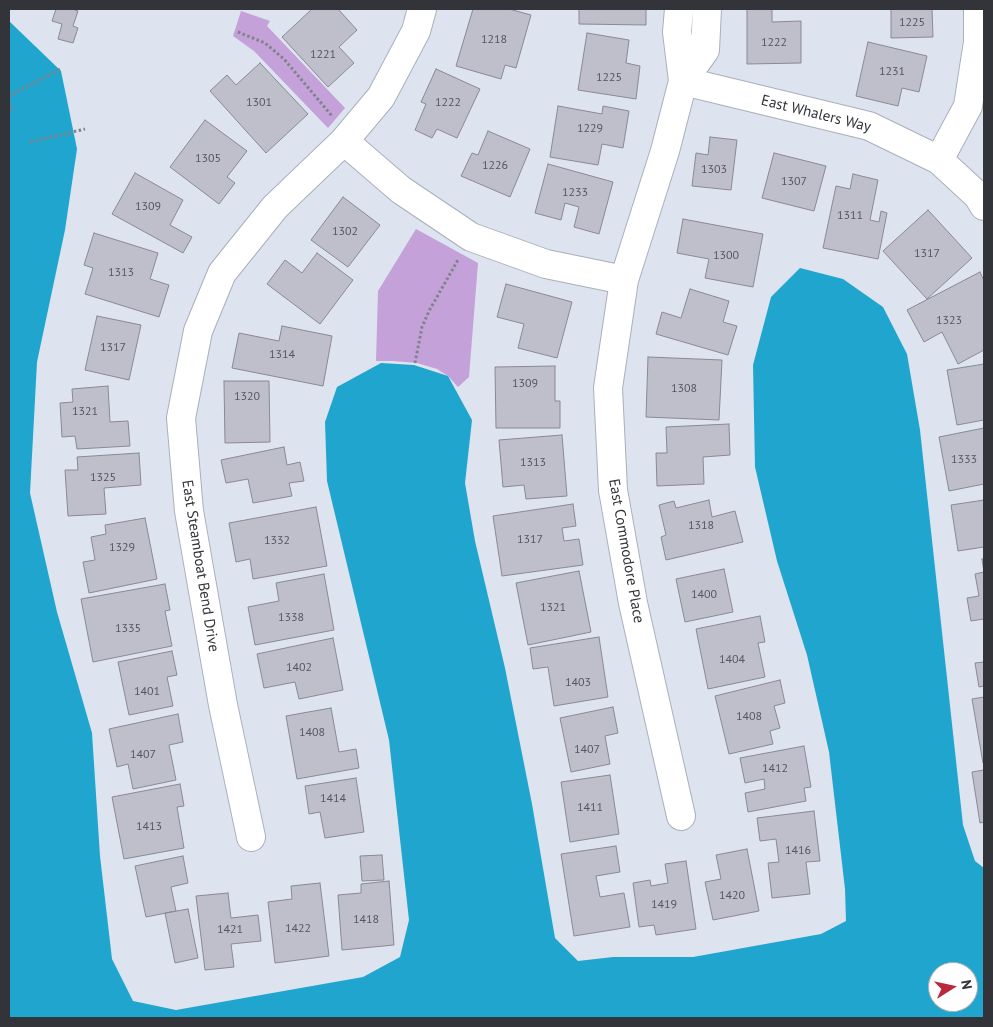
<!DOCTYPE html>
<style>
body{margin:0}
#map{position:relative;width:993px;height:1027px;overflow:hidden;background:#dee3f0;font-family:"PT Sans",sans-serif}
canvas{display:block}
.frame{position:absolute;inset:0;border:10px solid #323439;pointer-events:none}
.north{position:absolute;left:928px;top:962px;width:50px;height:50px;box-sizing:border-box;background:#fff;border:1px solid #adaeb0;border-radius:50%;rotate:80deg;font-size:14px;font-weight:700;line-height:20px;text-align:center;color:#323439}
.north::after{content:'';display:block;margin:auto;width:18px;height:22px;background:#ba293b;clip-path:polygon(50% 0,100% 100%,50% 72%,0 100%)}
</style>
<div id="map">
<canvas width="993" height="1027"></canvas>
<div class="frame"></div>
<div class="north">N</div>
</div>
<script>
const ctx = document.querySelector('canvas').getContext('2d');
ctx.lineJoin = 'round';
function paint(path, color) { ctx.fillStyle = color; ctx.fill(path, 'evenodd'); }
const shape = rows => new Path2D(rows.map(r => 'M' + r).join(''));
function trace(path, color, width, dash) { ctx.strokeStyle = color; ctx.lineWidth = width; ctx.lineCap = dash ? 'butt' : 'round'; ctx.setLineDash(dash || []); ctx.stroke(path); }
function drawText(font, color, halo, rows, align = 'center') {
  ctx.font = font + ' "PT Sans",sans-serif'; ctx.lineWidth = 4; ctx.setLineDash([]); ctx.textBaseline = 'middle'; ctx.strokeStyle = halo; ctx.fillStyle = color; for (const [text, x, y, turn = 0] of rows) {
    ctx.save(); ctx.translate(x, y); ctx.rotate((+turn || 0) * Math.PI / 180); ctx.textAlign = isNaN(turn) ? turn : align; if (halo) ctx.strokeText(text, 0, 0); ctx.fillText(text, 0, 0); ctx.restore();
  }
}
const green = shape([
 [241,11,270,21,267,26,345,108,328,128,254,51,233,36],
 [416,229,478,263,469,377,458,387,448,376,437,369,417,363,393,361,376,361,378,291]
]);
const water = shape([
 [9,21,61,71,77,149,65,230,37,362,30,493,57,612,92,733,100,856,112,959,133,1001,176,1010,363,977,400,957,409,920,389,740,327,481,325,422,337,387,381,363,414,365,448,376,472,420,465,483,475,541,505,668,532,804,555,938,578,961,613,957,693,957,821,934,846,921,845,889,829,752,807,655,777,561,755,467,753,365,771,297,800,268,843,279,883,307,907,354,920,430,963,825,975,861,984,868,984,1018,9,1018],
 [938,972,968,972,968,1002,938,1002]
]);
const building = shape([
 [56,9,72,9,78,11,73,26,78,28,73,43,58,39,62,24,52,21,56,9],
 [312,9,338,9,357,30,339,47,354,63,328,87,282,37,312,9],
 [473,9,509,9,531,15,516,68,505,65,501,79,456,66,473,9],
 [579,9,646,9,646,25,579,24,579,9],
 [747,9,772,9,772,22,801,21,801,63,747,64,747,9],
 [891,9,932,9,933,37,891,38,891,9],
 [587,33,629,40,626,63,640,66,636,99,578,90,587,33],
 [868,42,927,56,919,92,902,88,898,106,856,96,868,42],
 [260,63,308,114,266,153,210,91,227,75,236,85,260,63],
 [436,69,480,89,457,138,437,129,432,138,415,130,426,104,421,102,436,69],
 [558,106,602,114,603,106,629,111,623,148,602,144,598,165,550,157,558,106],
 [205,120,247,151,227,177,235,183,219,204,170,167,205,120],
 [488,131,530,149,510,197,461,176,472,153,478,155,488,131],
 [710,137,737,140,731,190,692,186,696,153,708,155,710,137],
 [774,153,826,166,814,211,762,198,774,153],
 [548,164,613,182,599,234,574,227,579,207,565,203,561,220,535,213,548,164],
 [135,173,183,200,170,225,192,237,183,253,112,214,135,173],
 [853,174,878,180,870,220,879,222,881,211,887,213,878,259,823,248,836,186,850,189,853,174],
 [343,197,380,225,348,267,311,240,343,197],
 [928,210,972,258,927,299,883,251,928,210],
 [683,219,763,234,753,287,705,278,709,259,677,253,683,219],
 [94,233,158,253,150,279,169,285,159,317,85,294,93,268,84,265,94,233],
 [317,253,353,280,320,324,267,284,285,260,302,273,317,253],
 [980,272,984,281,984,350,958,364,942,332,924,342,907,310,980,272],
 [506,284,572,302,557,358,518,348,524,324,497,317,506,284],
 [690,289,729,301,723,322,737,326,728,355,656,334,662,312,681,318,690,289],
 [97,316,141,325,129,380,85,370,97,316],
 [282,326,332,336,323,386,232,368,239,333,279,341,282,326],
 [648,357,722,360,719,420,646,417,648,357],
 [984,364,984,420,957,425,947,370,984,364],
 [555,366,555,401,560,401,560,428,496,428,495,367,555,366],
 [224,381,269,381,270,442,225,443,224,381],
 [108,386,110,422,128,421,130,446,77,449,75,436,62,437,60,403,73,402,72,389,108,386],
 [729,424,730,455,703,457,704,484,657,486,656,453,667,453,666,427,729,424],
 [984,428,984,484,949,491,939,437,984,428],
 [562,435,567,496,526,499,524,485,503,487,499,440,562,435],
 [284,447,287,465,300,462,304,481,289,483,292,496,253,503,248,479,226,483,221,460,284,447],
 [139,453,141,485,104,488,106,514,68,516,65,470,78,470,77,457,139,453],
 [709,500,712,517,735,511,743,542,666,560,661,537,666,535,659,505,674,501,676,508,709,500],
 [984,500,984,547,958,551,951,505,984,500],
 [573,504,576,526,562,528,564,541,579,539,583,565,502,576,493,516,573,504],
 [316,507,327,566,253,579,250,559,236,562,229,523,316,507],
 [145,518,157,579,89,593,83,562,95,560,91,537,106,534,105,525,145,518],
 [982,559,984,559,984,619,971,621,967,598,979,596,975,574,984,572,982,559],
 [724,569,733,612,685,622,676,579,724,569],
 [579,571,591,632,528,645,516,583,579,571],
 [324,574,334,630,255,645,248,607,279,601,276,583,324,574],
 [165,584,170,610,165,611,172,646,93,662,81,599,165,584],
 [760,616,765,642,758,643,765,677,708,689,696,629,760,616],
 [599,637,608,697,554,706,548,667,533,669,530,648,599,637],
 [333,638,343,690,299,699,295,682,264,688,257,654,333,638],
 [172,651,177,675,167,677,173,706,129,715,118,662,172,651],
 [984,662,984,686,979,687,975,663,984,662],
 [780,680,785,703,774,706,780,728,770,731,773,744,729,754,715,696,780,680],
 [984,697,984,763,983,763,972,699,984,697],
 [613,707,618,733,605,736,610,764,571,772,560,718,613,707],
 [331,708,339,752,356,749,359,768,297,779,286,716,331,708],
 [178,714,183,742,169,745,176,780,133,789,128,764,117,767,109,729,178,714],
 [804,746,811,787,804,788,806,801,748,812,745,793,765,789,764,779,745,783,740,758,804,746],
 [984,770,984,822,980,823,972,772,984,770],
 [610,775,619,834,570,842,561,782,610,775],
 [356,778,364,832,325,838,320,812,309,814,305,786,356,778],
 [180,784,184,806,177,807,184,848,124,859,112,797,180,784],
 [814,811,820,861,806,862,810,894,772,898,768,863,779,862,776,839,760,841,757,818,814,811],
 [616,846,620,872,596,876,600,897,624,893,630,927,574,936,561,854,616,846],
 [747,849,759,911,713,920,705,882,721,879,716,855,747,849],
 [382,855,384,880,362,881,360,856,382,855],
 [183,856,188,883,171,887,176,911,146,917,135,866,183,856],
 [686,861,696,929,656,935,654,925,639,927,633,883,650,880,651,886,668,883,665,864,686,861],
 [389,881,394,945,342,950,338,895,361,893,361,884,389,881],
 [320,883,329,956,275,963,268,902,292,899,291,886,320,883],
 [228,893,231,918,258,915,261,941,231,944,234,967,205,970,196,896,228,893],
 [188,909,198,958,175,963,165,913,188,909]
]);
const path = shape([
 [238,32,265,43,284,59,332,116],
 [9,96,62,68],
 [9,103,12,110],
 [30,142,85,129],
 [415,363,422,327,429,311,459,258]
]);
const minor = shape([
 [679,9,677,32,683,81,665,151,624,280,608,388,613,490,633,603,681,816],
 [683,81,869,126,939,160,978,196,984,206],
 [683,81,705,50,707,9],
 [344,141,401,190,471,237,546,264,624,280],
 [939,160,968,106,978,42,978,9],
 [251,837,223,705,189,511,181,418,198,331,222,273,275,207,344,141,381,97,416,31,422,9]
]);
const numberNames = [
 ["1225",912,23],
 ["1218",494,40],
 ["1222",774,43],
 ["1221",323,55],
 ["1231",892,72],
 ["1225",609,78],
 ["1301",259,103],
 ["1222",448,103],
 ["1229",590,129],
 ["1305",208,159],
 ["1226",495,166],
 ["1303",714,170],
 ["1307",794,182],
 ["1233",575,193],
 ["1309",148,207],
 ["1311",850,216],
 ["1302",345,232],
 ["1317",927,254],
 ["1300",726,256],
 ["1313",121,273],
 ["1323",949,321],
 ["1317",113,348],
 ["1314",282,355],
 ["1309",525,384],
 ["1308",684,389],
 ["1320",247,397],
 ["1321",85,412],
 ["1333",964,460],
 ["1313",533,463],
 ["1325",103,478],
 ["1318",701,526],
 ["1317",530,540],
 ["1332",277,541],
 ["1329",122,548],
 ["1400",704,595],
 ["1321",553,608],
 ["1338",291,618],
 ["1335",128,629],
 ["1404",732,660],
 ["1402",299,668],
 ["1403",578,683],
 ["1401",147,692],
 ["1408",749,717],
 ["1408",312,733],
 ["1407",587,750],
 ["1407",143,755],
 ["1412",775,769],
 ["1414",333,799],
 ["1411",590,808],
 ["1413",149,827],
 ["1416",798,851],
 ["1420",732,896],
 ["1419",664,905],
 ["1418",366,920],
 ["1422",298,929],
 ["1421",230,930]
];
const streetNames = [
 ["East Whalers Way",816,114,14],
 ["East Commodore Place",626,551,80],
 ["East Steamboat Bend Drive",200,566,81]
];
paint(green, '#c4a1d8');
paint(water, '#20a6ce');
paint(building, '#bfbecb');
trace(building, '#8a8895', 1);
trace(minor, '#aaafbc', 30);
trace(path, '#7f838b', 3, [2.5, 2.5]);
trace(minor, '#fff', 28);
drawText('12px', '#55565e', null, numberNames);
drawText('15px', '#323439', '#fff', streetNames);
</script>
